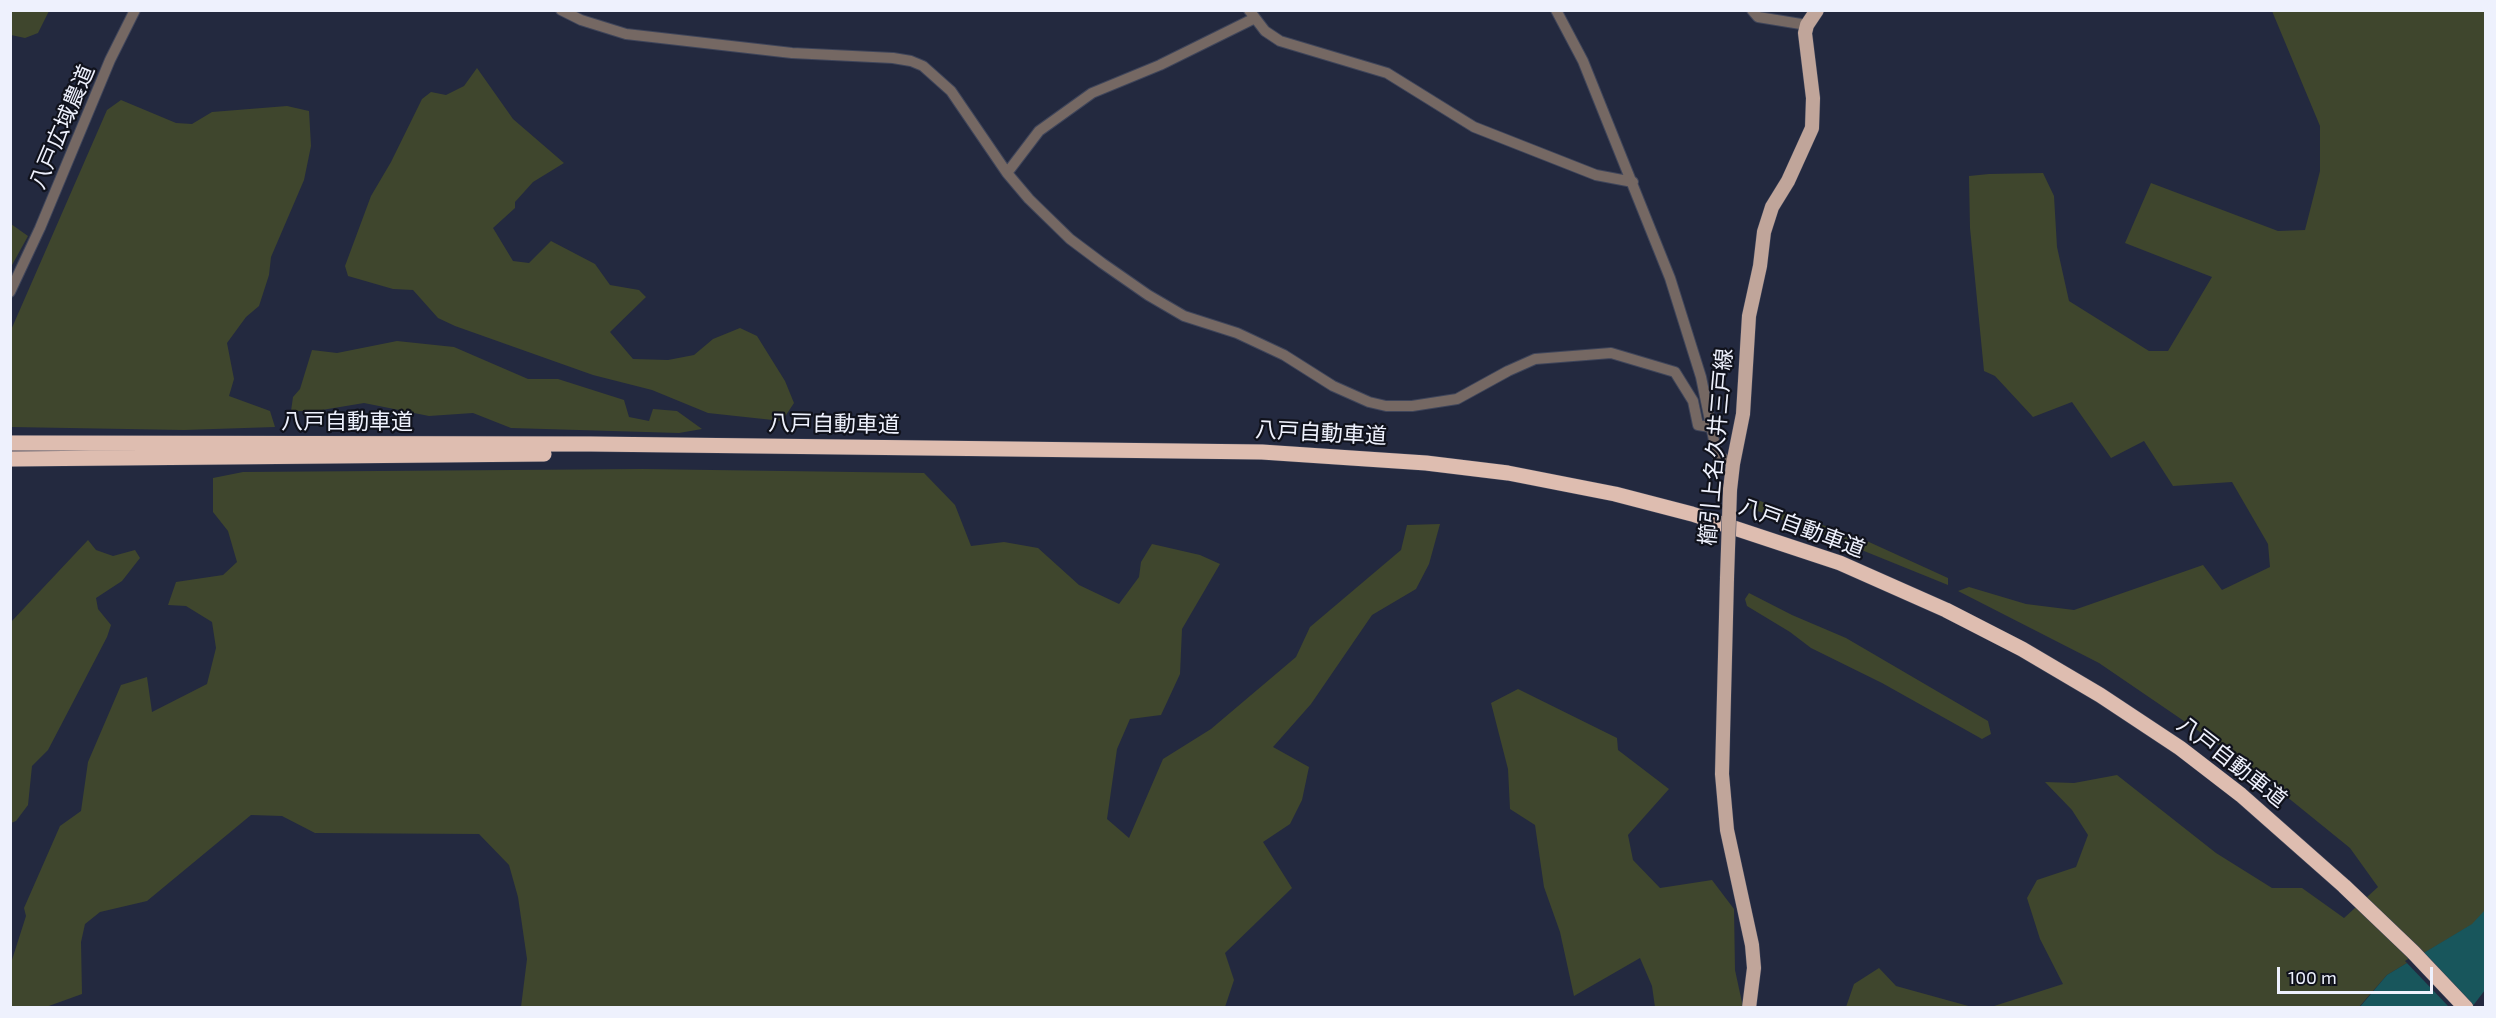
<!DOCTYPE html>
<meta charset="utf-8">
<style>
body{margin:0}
#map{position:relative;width:2496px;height:1018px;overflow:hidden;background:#23293f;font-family:"Exo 2",sans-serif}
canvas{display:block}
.frame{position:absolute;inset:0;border:12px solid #eef1fd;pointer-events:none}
.scale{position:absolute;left:2277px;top:967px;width:156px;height:27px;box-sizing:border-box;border:3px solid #eef1fd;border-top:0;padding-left:8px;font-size:18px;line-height:21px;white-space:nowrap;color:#eef1fd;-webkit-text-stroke:4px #10121c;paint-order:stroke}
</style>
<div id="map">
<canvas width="2496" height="1018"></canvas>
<div class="frame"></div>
<div class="scale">100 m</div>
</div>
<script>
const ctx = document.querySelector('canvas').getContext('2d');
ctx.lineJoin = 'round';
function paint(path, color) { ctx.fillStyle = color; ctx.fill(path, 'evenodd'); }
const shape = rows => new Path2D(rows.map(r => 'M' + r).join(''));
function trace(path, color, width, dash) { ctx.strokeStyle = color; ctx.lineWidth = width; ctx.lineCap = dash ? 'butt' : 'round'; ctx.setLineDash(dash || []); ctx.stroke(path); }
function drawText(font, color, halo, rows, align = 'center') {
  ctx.font = font + ' "Exo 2","Noto Sans JP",sans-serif'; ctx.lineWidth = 4.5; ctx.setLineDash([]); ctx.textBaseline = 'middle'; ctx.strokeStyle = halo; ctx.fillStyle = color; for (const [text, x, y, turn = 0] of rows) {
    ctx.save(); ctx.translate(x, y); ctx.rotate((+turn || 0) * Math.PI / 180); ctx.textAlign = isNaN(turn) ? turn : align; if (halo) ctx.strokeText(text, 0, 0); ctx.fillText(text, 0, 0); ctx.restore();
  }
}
const green = shape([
 [10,11,11,10,49,11,38,33,25,38,11,35],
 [2272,11,2485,11,2486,910,2473,924,2387,975,2359,1007,1991,1007,2063,984,2040,939,2027,898,2037,880,2076,867,2088,835,2072,810,2045,782,2074,783,2117,775,2216,853,2272,888,2302,888,2344,918,2378,887,2350,848,2244,762,2099,663,1958,591,1969,587,2026,604,2074,610,2203,565,2222,590,2270,567,2268,544,2232,482,2173,486,2144,441,2111,458,2072,402,2033,417,1995,376,1984,371,1970,228,1969,176,1989,174,2043,173,2054,196,2057,247,2069,301,2149,351,2168,351,2212,277,2125,243,2151,183,2278,231,2305,230,2320,171,2320,126],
 [477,68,513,119,564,163,533,182,515,202,515,208,493,228,513,261,529,263,551,241,595,264,610,285,639,290,646,297,610,332,633,359,668,360,694,355,713,339,740,328,757,336,785,381,794,403,782,421,708,413,652,390,593,375,455,326,438,318,413,290,393,289,348,276,345,266,371,196,391,162,422,99,431,92,446,95,464,86],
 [121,100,176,123,192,124,212,112,287,106,309,111,311,146,304,180,271,257,269,275,259,306,246,317,227,343,234,379,229,396,270,411,275,427,184,430,11,427,11,330,107,110],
 [11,224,28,236,11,267],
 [397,341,454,347,528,379,558,379,624,400,629,417,649,421,653,409,677,411,702,429,679,433,511,428,473,413,429,416,364,403,316,411,291,411,293,397,300,389,312,350,337,353],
 [643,469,924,473,955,505,971,546,1004,542,1038,548,1079,585,1119,604,1139,577,1141,562,1152,544,1200,555,1220,564,1182,629,1180,674,1161,715,1130,719,1117,749,1107,819,1129,838,1163,759,1211,729,1296,657,1310,627,1401,550,1407,525,1440,524,1429,564,1416,589,1372,615,1311,704,1273,747,1309,767,1302,800,1290,824,1263,842,1292,888,1225,953,1234,980,1225,1007,521,1007,527,959,518,897,509,865,479,834,315,833,282,816,251,815,147,901,100,912,85,924,81,942,82,994,46,1007,11,1007,11,963,26,916,24,908,60,826,81,811,88,762,121,685,147,677,152,712,207,684,216,648,212,622,186,606,168,605,176,582,223,575,237,562,228,531,213,512,213,478,243,472],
 [1749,496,1790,514,1858,537,1948,578,1948,585,1827,536,1749,508],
 [88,540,96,550,113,556,135,550,140,558,122,581,96,598,98,609,111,625,107,637,48,750,32,766,28,805,16,821,11,823,11,622],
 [1749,593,1792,615,1846,638,1988,721,1991,734,1982,739,1882,683,1811,648,1790,632,1747,606,1745,599],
 [1518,689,1617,738,1618,750,1669,789,1628,835,1633,860,1660,888,1712,880,1734,909,1735,970,1743,1007,1655,1007,1652,986,1640,958,1574,996,1560,932,1544,887,1535,825,1510,809,1508,769,1491,703],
 [1879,968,1896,986,1972,1007,1846,1007,1854,984]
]);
const water = shape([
 [2485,910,2485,990,2472,1007,2359,1008,2387,975,2472,924]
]);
const pier = shape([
 [2419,952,2472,1007,2449,1007,2405,961]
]);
const minor = shape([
 [561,10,581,20,626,34,792,53,893,58,911,61,923,66,951,91,1007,173,1029,199,1070,239,1102,263,1148,295,1184,316,1237,333,1284,355,1333,386,1369,402,1386,406,1412,406,1457,399,1508,371,1535,359,1611,353,1675,372,1693,401,1698,425,1710,427],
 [1249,10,1265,31,1280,41,1387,73,1474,127,1596,175,1633,182],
 [1556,10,1583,61,1670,278,1701,377,1717,455,1733,464],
 [1752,10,1758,17,1807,25],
 [1007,173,1039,131,1092,93,1160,65,1253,19],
 [10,292,40,228,110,60,135,10]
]);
const major = shape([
 [1730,490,1733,464,1743,414,1749,316,1760,266,1764,232,1772,207,1788,181,1812,128,1813,98,1805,33,1807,25,1817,10],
 [1727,578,1722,774,1727,830,1752,945,1754,968,1749,1008]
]);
const highway = shape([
 [10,443,591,444,1262,452,1426,463,1508,473,1615,494,1692,514,1840,563,1946,610,2022,649,2100,695,2180,748,2241,795,2344,886,2413,952,2466,1008],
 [10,459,544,454]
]);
const majorBridge = shape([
 [1727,578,1730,490]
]);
const streetNames = [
 ["八戸広域農道",62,127,-67],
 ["八戸自動車道",347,422],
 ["八戸自動車道",834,424,1],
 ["八戸自動車道",1321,433,3],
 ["櫛引上名久井三戸線",1716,447,-85],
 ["八戸自動車道",1802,528,20],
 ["八戸自動車道",2232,762,38]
];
paint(green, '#3f462d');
paint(water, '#18565c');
paint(pier, '#23293f');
trace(minor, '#3f455a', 12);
trace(major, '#3f455a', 15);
trace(highway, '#3f455a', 16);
trace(minor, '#756863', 10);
trace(major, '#c0a59a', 14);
trace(highway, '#debdb0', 15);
trace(majorBridge, '#3f455a', 15, []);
trace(majorBridge, '#c0a59a', 14);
drawText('22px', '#eef1fd', '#10121c', streetNames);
</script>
